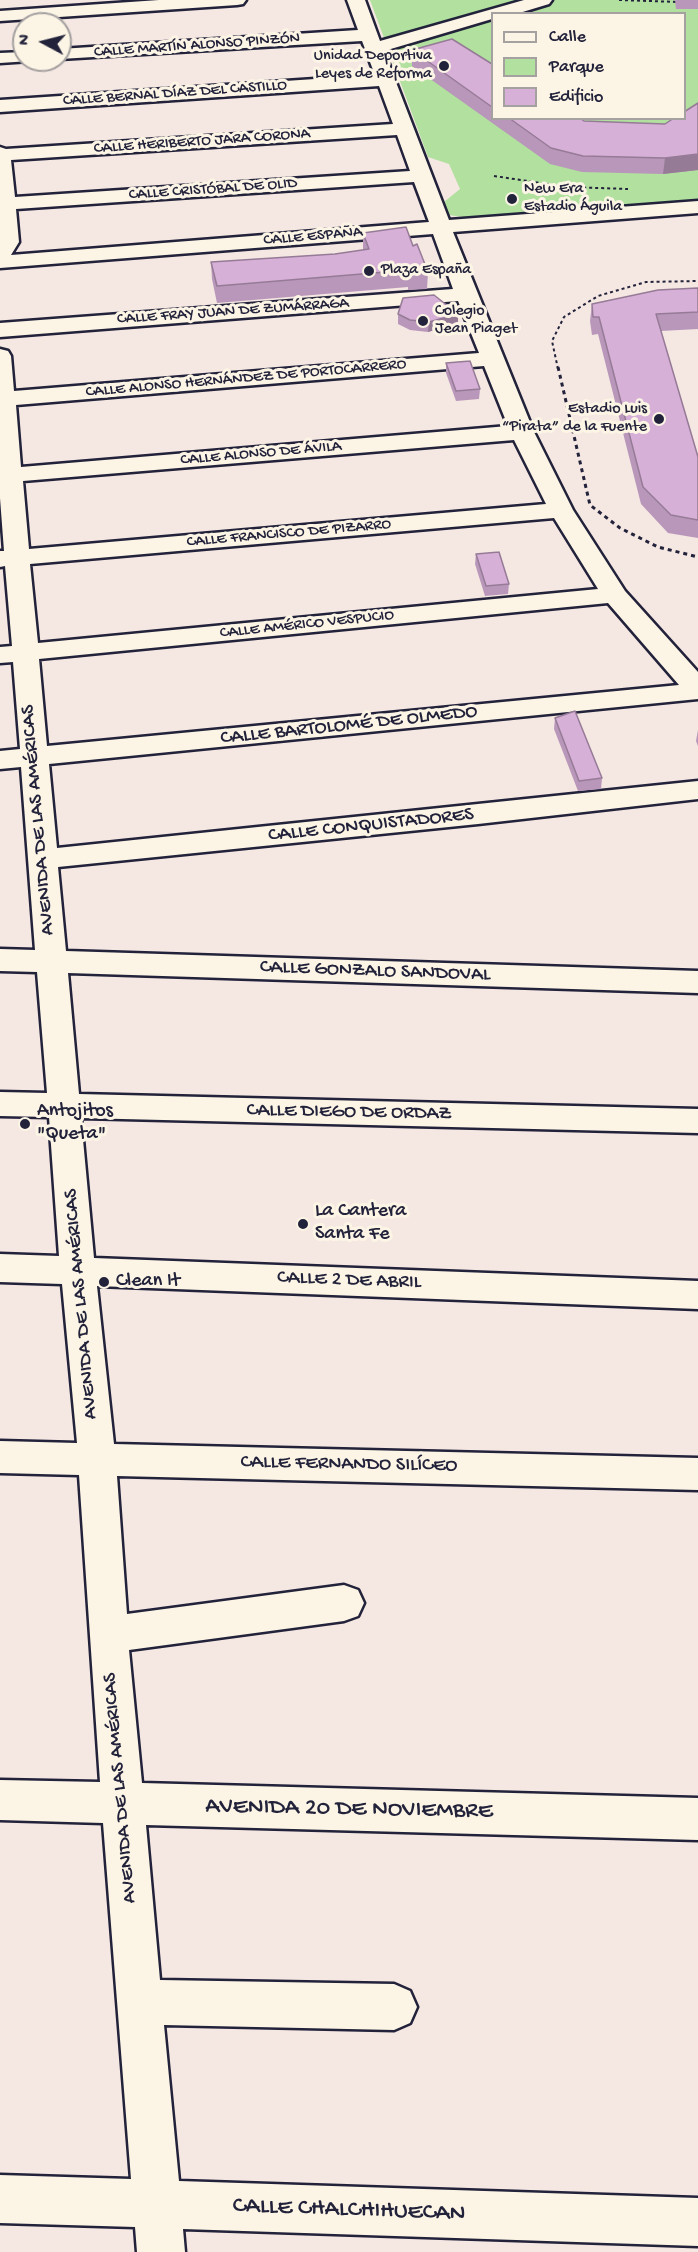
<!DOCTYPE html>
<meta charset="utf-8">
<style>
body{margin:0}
#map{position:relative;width:698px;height:2252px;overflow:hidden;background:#f5e7e2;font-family:"Gochi Hand",sans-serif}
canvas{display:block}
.legend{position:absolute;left:491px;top:12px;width:195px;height:108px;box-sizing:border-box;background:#fcf5e5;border:2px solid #a5a1a1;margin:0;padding:8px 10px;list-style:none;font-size:18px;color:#22223b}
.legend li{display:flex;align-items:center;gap:12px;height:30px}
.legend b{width:30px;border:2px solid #a5a1a1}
.north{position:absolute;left:12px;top:12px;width:60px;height:60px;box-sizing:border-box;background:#fcf5e5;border:2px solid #a5a1a1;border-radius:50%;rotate:277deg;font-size:16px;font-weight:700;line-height:24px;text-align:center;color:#22223b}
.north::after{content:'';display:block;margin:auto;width:21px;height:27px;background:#22223b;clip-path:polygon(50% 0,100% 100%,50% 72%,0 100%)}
</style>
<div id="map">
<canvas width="698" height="2252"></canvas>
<ul class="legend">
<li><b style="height:8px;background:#fcf5e5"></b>Calle</li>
<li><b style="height:16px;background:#b1e09f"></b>Parque</li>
<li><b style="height:16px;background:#d7b0d8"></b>Edificio</li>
</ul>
<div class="north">N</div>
</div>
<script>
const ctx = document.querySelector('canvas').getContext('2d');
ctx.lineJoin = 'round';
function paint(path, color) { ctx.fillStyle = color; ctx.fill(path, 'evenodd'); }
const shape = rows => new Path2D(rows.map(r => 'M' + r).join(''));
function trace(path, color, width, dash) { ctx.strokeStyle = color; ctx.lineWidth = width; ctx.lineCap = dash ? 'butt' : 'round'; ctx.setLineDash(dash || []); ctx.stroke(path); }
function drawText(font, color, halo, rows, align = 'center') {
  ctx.font = font + ' "Gochi Hand",sans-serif'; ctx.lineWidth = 6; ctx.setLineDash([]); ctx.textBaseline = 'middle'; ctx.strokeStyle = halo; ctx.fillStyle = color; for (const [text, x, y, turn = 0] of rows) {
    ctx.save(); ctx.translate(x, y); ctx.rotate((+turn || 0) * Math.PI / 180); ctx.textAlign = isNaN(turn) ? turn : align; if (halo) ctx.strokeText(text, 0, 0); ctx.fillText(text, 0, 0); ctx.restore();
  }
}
const green = shape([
 [370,0,698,0,698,200,469,218,449,215,444,202,460,189,449,164,428,157],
 [492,14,684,14,684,118,492,118]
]);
const pathFar1 = shape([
 [619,0,679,2],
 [494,176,568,187,628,189],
 [558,369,552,341,564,317,598,296,646,282,698,281]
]);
const path = shape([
 [558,367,590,505,620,528,658,547,698,557]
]);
const minor = shape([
 [159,0,246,0,243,4,237,5,0,21,0,11,159,0],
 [347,0,365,0,380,41,524,0,552,0,549,4,516,14,492,14,492,19,384,51,449,220,698,201,698,213,453,232,534,432,573,510,625,591,698,672,698,699,49,764,57,848,698,781,698,799,478,824,58,867,66,951,698,971,698,993,68,973,79,1094,698,1109,698,1133,81,1118,94,1258,698,1281,698,1309,97,1286,114,1444,698,1458,698,1490,117,1476,127,1614,344,1585,358,1590,364,1603,358,1616,344,1621,129,1650,142,1783,698,1798,698,1840,146,1825,160,1980,394,1984,410,1991,417,2007,410,2023,394,2030,164,2025,179,2181,698,2198,698,2246,183,2229,185,2252,137,2252,135,2227,0,2223,0,2175,131,2179,103,1823,0,1820,0,1780,100,1782,79,1475,0,1473,0,1441,77,1443,62,1284,0,1282,0,1254,59,1256,49,1117,0,1116,0,1092,47,1093,37,972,0,971,0,949,35,950,21,767,0,769,0,751,20,749,13,662,0,663,0,647,12,646,5,566,0,567,0,551,4,551,0,498,0,349,8,351,11,356,14,391,479,353,458,301,0,337,0,323,453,289,433,234,0,268,0,147,6,149,393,124,379,86,0,112,0,100,375,75,362,41,60,59,60,49,358,30,347,0],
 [397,135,410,171,15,197,11,160,397,135],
 [414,182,429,222,11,255,19,242,16,209,414,182],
 [484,366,508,426,21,467,16,405,484,366],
 [514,440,546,504,29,549,23,481,514,440],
 [554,518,598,589,38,643,30,564,554,518],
 [608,603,679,685,47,746,39,659,608,603],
 [24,52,24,60,30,61,0,63,0,53,24,52]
]);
const wall = shape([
 [675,0,698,0,698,9,676,9],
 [412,50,492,64,492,118,580,118,584,121,665,124,698,103,698,170,663,174,582,172,550,164,412,66],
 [363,233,413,246,428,272,427,289,408,290,408,287,217,303,212,279,211,262,335,254,363,250],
 [698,288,698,329,661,331,698,457,698,538,668,533,641,504,598,334,592,335,590,321,592,304],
 [398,314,458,323,428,332,410,330,398,324],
 [446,363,480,389,479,399,456,401,446,373],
 [476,554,509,584,508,594,485,596,475,564],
 [555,718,602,778,601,789,578,791,554,729],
 [698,730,698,746,696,741]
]);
const shadedWall = shape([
 [698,154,698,170,663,174,665,158],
 [458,314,458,323,428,332,429,322]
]);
const building = shape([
 [452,39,492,64,492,107,412,50,452,39],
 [698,103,698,154,665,158,583,156,551,148,509,118,580,118,584,121,665,124,674,118,684,118,684,112,698,103],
 [406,227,413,246,417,244,428,272,409,273,410,270,217,286,211,262,335,254,369,249,363,233,406,227],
 [698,288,698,312,656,314,698,457,698,520,671,515,643,487,599,317,593,317,592,304,658,290,698,288],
 [434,295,458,314,429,322,410,320,398,314,403,298,434,295],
 [470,361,480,389,456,391,446,363,470,361],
 [499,552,509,584,486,586,476,554,499,552],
 [575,711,602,778,579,781,555,718,575,711]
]);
const markers = [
 [444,66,6,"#22223b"],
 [512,199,6,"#22223b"],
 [369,271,6,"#22223b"],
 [423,321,6,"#22223b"],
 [659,419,6,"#22223b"],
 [25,1124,6,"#22223b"],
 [303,1224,6,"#22223b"],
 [104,1282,6,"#22223b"]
];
const farStreetnames = [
 ["CALLE MARTÍN ALONSO PINZÓN",197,46,-4],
 ["CALLE BERNAL DÍAZ DEL CASTILLO",175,94,-4],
 ["CALLE HERIBERTO JARA CORONA",202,142,-4],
 ["CALLE CRISTÓBAL DE OLID",213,190,-4],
 ["CALLE ESPAÑA",313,237,-5],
 ["CALLE FRAY JUAN DE ZUMÁRRAGA",233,312,-4],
 ["CALLE ALONSO HERNÁNDEZ DE PORTOCARRERO",246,379,-5],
 ["CALLE ALONSO DE ÁVILA",261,454,-5],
 ["CALLE FRANCISCO DE PIZARRO",289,534,-5],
 ["CALLE AMÉRICO VESPUCIO",307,625,-6]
];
const farPoinames = [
 ["Unidad Deportiva",432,57,"right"],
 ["Leyes de Reforma",432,75,"right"],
 ["New Era",524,190],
 ["Estadio Águila",524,208],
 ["Plaza España",381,271],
 ["Colegio",435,312],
 ["Jean Piaget",435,330],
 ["Estadio Luis",647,410,"right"],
 ["“Pirata” de la Fuente",647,428,"right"]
];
const streetNames = [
 ["CALLE BARTOLOMÉ DE OLMEDO",349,726,-6],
 ["AVENIDA DE LAS AMÉRICAS",39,820,-95],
 ["CALLE CONQUISTADORES",371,826,-6],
 ["CALLE GONZALO SANDOVAL",375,972,2],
 ["CALLE DIEGO DE ORDAZ",349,1113,1],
 ["CALLE 2 DE ABRIL",349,1281,2],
 ["AVENIDA DE LAS AMÉRICAS",82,1304,-95],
 ["CALLE FERNANDO SILÍCEO",349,1465,1],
 ["AVENIDA DE LAS AMÉRICAS",121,1788,-95]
];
const poiNames = [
 ["Antojitos",37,1112],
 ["\"Queta\"",37,1135],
 ["La Cantera",315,1212],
 ["Santa Fe",315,1235],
 ["Clean It",116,1282]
];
const nearStreetnames = [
 ["AVENIDA 20 DE NOVIEMBRE",349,1810,1],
 ["CALLE CHALCHIHUECAN",349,2211,2]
];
paint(green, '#b1e09f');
trace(minor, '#22223b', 5);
trace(pathFar1, '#22223b', 2, [3, 3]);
trace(path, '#22223b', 3, [4, 4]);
paint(minor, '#fcf5e5');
paint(wall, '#b997ba');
paint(shadedWall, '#967b97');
paint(building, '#d7b0d8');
trace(building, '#967b97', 1.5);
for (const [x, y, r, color] of markers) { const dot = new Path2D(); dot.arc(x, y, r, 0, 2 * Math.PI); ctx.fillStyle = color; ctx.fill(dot); trace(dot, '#fcf5e5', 2); }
drawText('16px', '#22223b', '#fcf5e5', farStreetnames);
drawText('16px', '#22223b', '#fcf5e5', farPoinames, 'left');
drawText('20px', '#22223b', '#fcf5e5', streetNames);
drawText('20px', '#22223b', '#fcf5e5', poiNames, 'left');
drawText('24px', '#22223b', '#fcf5e5', nearStreetnames);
</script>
